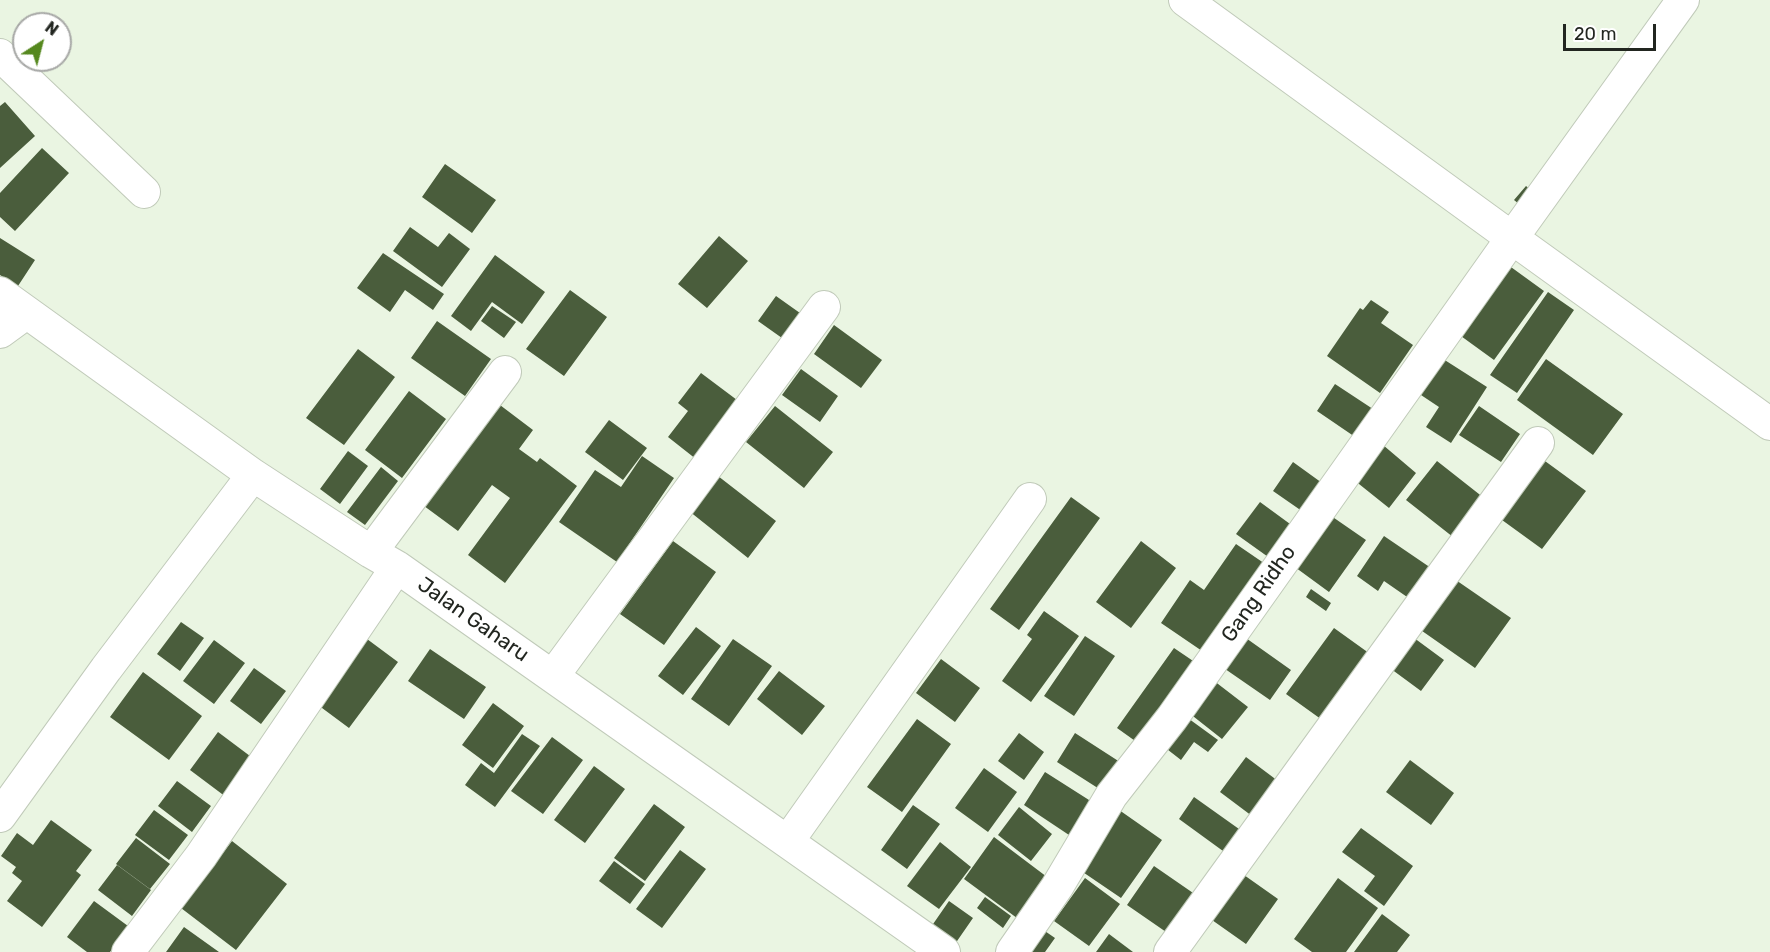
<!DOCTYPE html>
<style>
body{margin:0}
#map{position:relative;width:1770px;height:952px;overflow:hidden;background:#eaf5e2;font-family:Rubik,sans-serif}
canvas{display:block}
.north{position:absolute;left:12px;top:12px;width:60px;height:60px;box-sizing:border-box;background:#fff;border:2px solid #a7a8a6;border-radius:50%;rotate:36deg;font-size:16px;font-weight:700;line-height:24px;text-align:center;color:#222620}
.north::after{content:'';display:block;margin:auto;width:21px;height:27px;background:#55881e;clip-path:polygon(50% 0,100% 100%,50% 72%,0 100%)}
.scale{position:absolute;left:1563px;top:24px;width:93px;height:27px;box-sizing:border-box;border:3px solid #222620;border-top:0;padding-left:8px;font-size:18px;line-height:21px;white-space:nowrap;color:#222620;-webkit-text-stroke:4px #fff;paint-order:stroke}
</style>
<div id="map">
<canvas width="1770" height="952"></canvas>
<div class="north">N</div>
<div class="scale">20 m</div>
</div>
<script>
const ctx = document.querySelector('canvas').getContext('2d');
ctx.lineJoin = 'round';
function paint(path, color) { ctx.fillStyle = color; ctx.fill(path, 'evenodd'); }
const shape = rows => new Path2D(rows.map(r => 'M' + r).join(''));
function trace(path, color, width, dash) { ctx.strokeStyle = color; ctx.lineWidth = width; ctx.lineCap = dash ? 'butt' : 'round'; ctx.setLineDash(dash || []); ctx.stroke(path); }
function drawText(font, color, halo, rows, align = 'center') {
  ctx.font = font + ' Rubik,sans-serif'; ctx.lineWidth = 6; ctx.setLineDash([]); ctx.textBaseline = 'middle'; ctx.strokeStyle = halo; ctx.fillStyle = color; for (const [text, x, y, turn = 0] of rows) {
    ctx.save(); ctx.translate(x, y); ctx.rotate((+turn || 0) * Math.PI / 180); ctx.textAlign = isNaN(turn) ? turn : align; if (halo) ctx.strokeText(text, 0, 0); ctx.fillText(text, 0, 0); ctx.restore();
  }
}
const building = shape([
 [5,102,35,136,0,168,0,106],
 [42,148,69,173,15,231,0,217,0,193],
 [445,164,496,200,472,233,422,197],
 [1526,186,1537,195,1525,209,1514,200],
 [410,227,438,247,449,233,470,249,442,287,393,251],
 [719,236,748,261,707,308,678,284],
 [0,238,35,260,18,286,0,275],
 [383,253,444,294,433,310,405,290,390,312,357,288],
 [495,255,545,292,522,324,492,302,471,331,451,316],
 [1504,262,1544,291,1494,360,1454,331],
 [570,290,607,317,564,376,526,349],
 [1548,292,1574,310,1517,393,1490,375],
 [776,296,807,318,789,343,758,321],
 [1371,300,1389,312,1381,323,1413,345,1380,393,1327,356,1360,308,1363,310],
 [492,306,516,322,504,338,481,321],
 [437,321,491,359,465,396,411,358],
 [834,325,882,360,861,388,814,354],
 [358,349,395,377,344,445,306,418],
 [1440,357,1487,387,1451,443,1426,427,1439,407,1418,393],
 [1546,359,1623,414,1593,455,1517,400],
 [801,369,838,396,820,422,782,395],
 [701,373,745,406,701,463,668,437,688,411,678,403],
 [1335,384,1379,413,1361,441,1317,411],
 [409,391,446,419,402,478,365,450],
 [496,402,533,430,519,449,537,462,540,458,577,486,505,583,468,555,510,498,492,485,458,531,420,503],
 [775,406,833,452,804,488,746,442],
 [1479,406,1520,434,1501,462,1459,435],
 [609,420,647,448,623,480,585,452],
 [1383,445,1416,473,1389,508,1354,480],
 [348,451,368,466,340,504,320,489],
 [1534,453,1586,491,1542,549,1491,512],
 [642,456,674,478,617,562,559,522,595,470,621,487],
 [1437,461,1484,498,1453,537,1406,500],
 [1293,462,1329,488,1309,516,1273,491],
 [381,467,398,481,365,525,347,512],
 [718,476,776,521,748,558,689,511],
 [1071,497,1100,518,1019,630,990,609],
 [1260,502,1301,532,1278,564,1236,534],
 [1324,511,1366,540,1329,592,1288,562],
 [1384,536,1431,568,1410,599,1384,581,1378,591,1357,576],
 [673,541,716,572,664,645,620,614],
 [1141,541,1176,568,1131,628,1096,602],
 [1236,544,1274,570,1205,653,1161,623,1190,580,1204,590],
 [1450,576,1511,618,1475,668,1415,626],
 [1311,589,1331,603,1326,611,1306,597],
 [1044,611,1079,636,1031,702,1002,681,1032,639,1027,635],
 [181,622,204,638,180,671,157,654],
 [696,627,721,646,683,695,658,676],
 [1334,628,1373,656,1325,722,1286,694],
 [1236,631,1291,670,1270,700,1215,662],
 [1406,632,1444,660,1421,691,1383,663],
 [1085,636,1115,656,1074,716,1044,696],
 [367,639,398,662,349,728,318,705],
 [733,639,772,666,729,726,691,699],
 [214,640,245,663,214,704,183,681],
 [1174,648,1202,667,1145,748,1117,728],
 [430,649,486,687,464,719,408,681],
 [941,659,980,688,955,722,916,693],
 [254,668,286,691,261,724,230,701],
 [779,671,825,706,802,735,757,699],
 [143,672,202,716,169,760,110,717],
 [1209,677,1248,707,1222,739,1184,709],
 [493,703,524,726,493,768,462,745],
 [1185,716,1218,740,1208,752,1194,742,1181,760,1163,746],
 [917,719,951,744,902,812,867,787],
 [218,732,254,759,226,797,190,770],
 [1019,733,1044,752,1024,780,998,761],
 [1075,733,1123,764,1104,792,1057,762],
 [522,734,540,746,495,807,465,785,481,763,494,773],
 [552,737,583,760,543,814,511,791],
 [1246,757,1278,781,1252,816,1220,792],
 [1410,760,1454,793,1431,825,1386,792],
 [594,766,625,789,585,843,554,820],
 [984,768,1017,792,988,832,955,808],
 [1045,772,1100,807,1078,841,1024,805],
 [177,781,211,806,192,832,158,806],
 [1194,797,1239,829,1223,851,1179,819],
 [654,804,685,827,645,881,614,858],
 [913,805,940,824,907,869,881,850],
 [1112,805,1162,840,1121,898,1071,864],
 [1019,807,1052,834,1031,861,998,835],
 [154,810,188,835,169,860,135,835],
 [51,820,92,850,76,871,81,875,42,927,7,901,22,881,12,873,16,867,1,856,17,833,33,845],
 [1361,828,1413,866,1384,906,1364,891,1375,876,1342,852],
 [994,837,1051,880,1021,921,964,879],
 [136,838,170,864,150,889,116,864],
 [232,841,287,884,236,950,181,908],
 [940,842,971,867,939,909,907,886],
 [680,850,706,869,662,928,636,909],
 [614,861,645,884,630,904,599,881],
 [117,865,151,890,132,916,98,890],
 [1154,866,1196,895,1169,934,1127,905],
 [1244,875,1278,899,1246,944,1212,920],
 [1085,878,1120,904,1089,946,1054,921],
 [1338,878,1378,908,1346,952,1312,952,1294,939],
 [985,897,1011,916,1003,928,977,908],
 [94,901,128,926,110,952,87,952,67,937],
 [949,901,973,918,955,944,931,927],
 [1382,914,1410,935,1397,952,1354,952],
 [184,927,219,952,166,952],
 [1039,927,1055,938,1045,952,1020,952],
 [1109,934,1133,952,1096,952]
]);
const minor = shape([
 [1185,0,1512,238,1770,424],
 [0,55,144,192],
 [0,293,253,475,371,552,397,567,944,952],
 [0,332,26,313],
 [371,552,505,372],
 [553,676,824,307],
 [0,816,106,669,253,475],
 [788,841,1030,499],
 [128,952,201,856,397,567],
 [1012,952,1057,887,1111,796,1172,718,1512,238,1683,0],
 [1170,952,1538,443]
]);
const streetNames = [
 ["Gang Ridho",1259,594,-55],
 ["Jalan Gaharu",473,620,35]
];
paint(building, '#4a5d3c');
trace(minor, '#c0cab9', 34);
trace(minor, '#fff', 32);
drawText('21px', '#222620', '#fff', streetNames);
</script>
